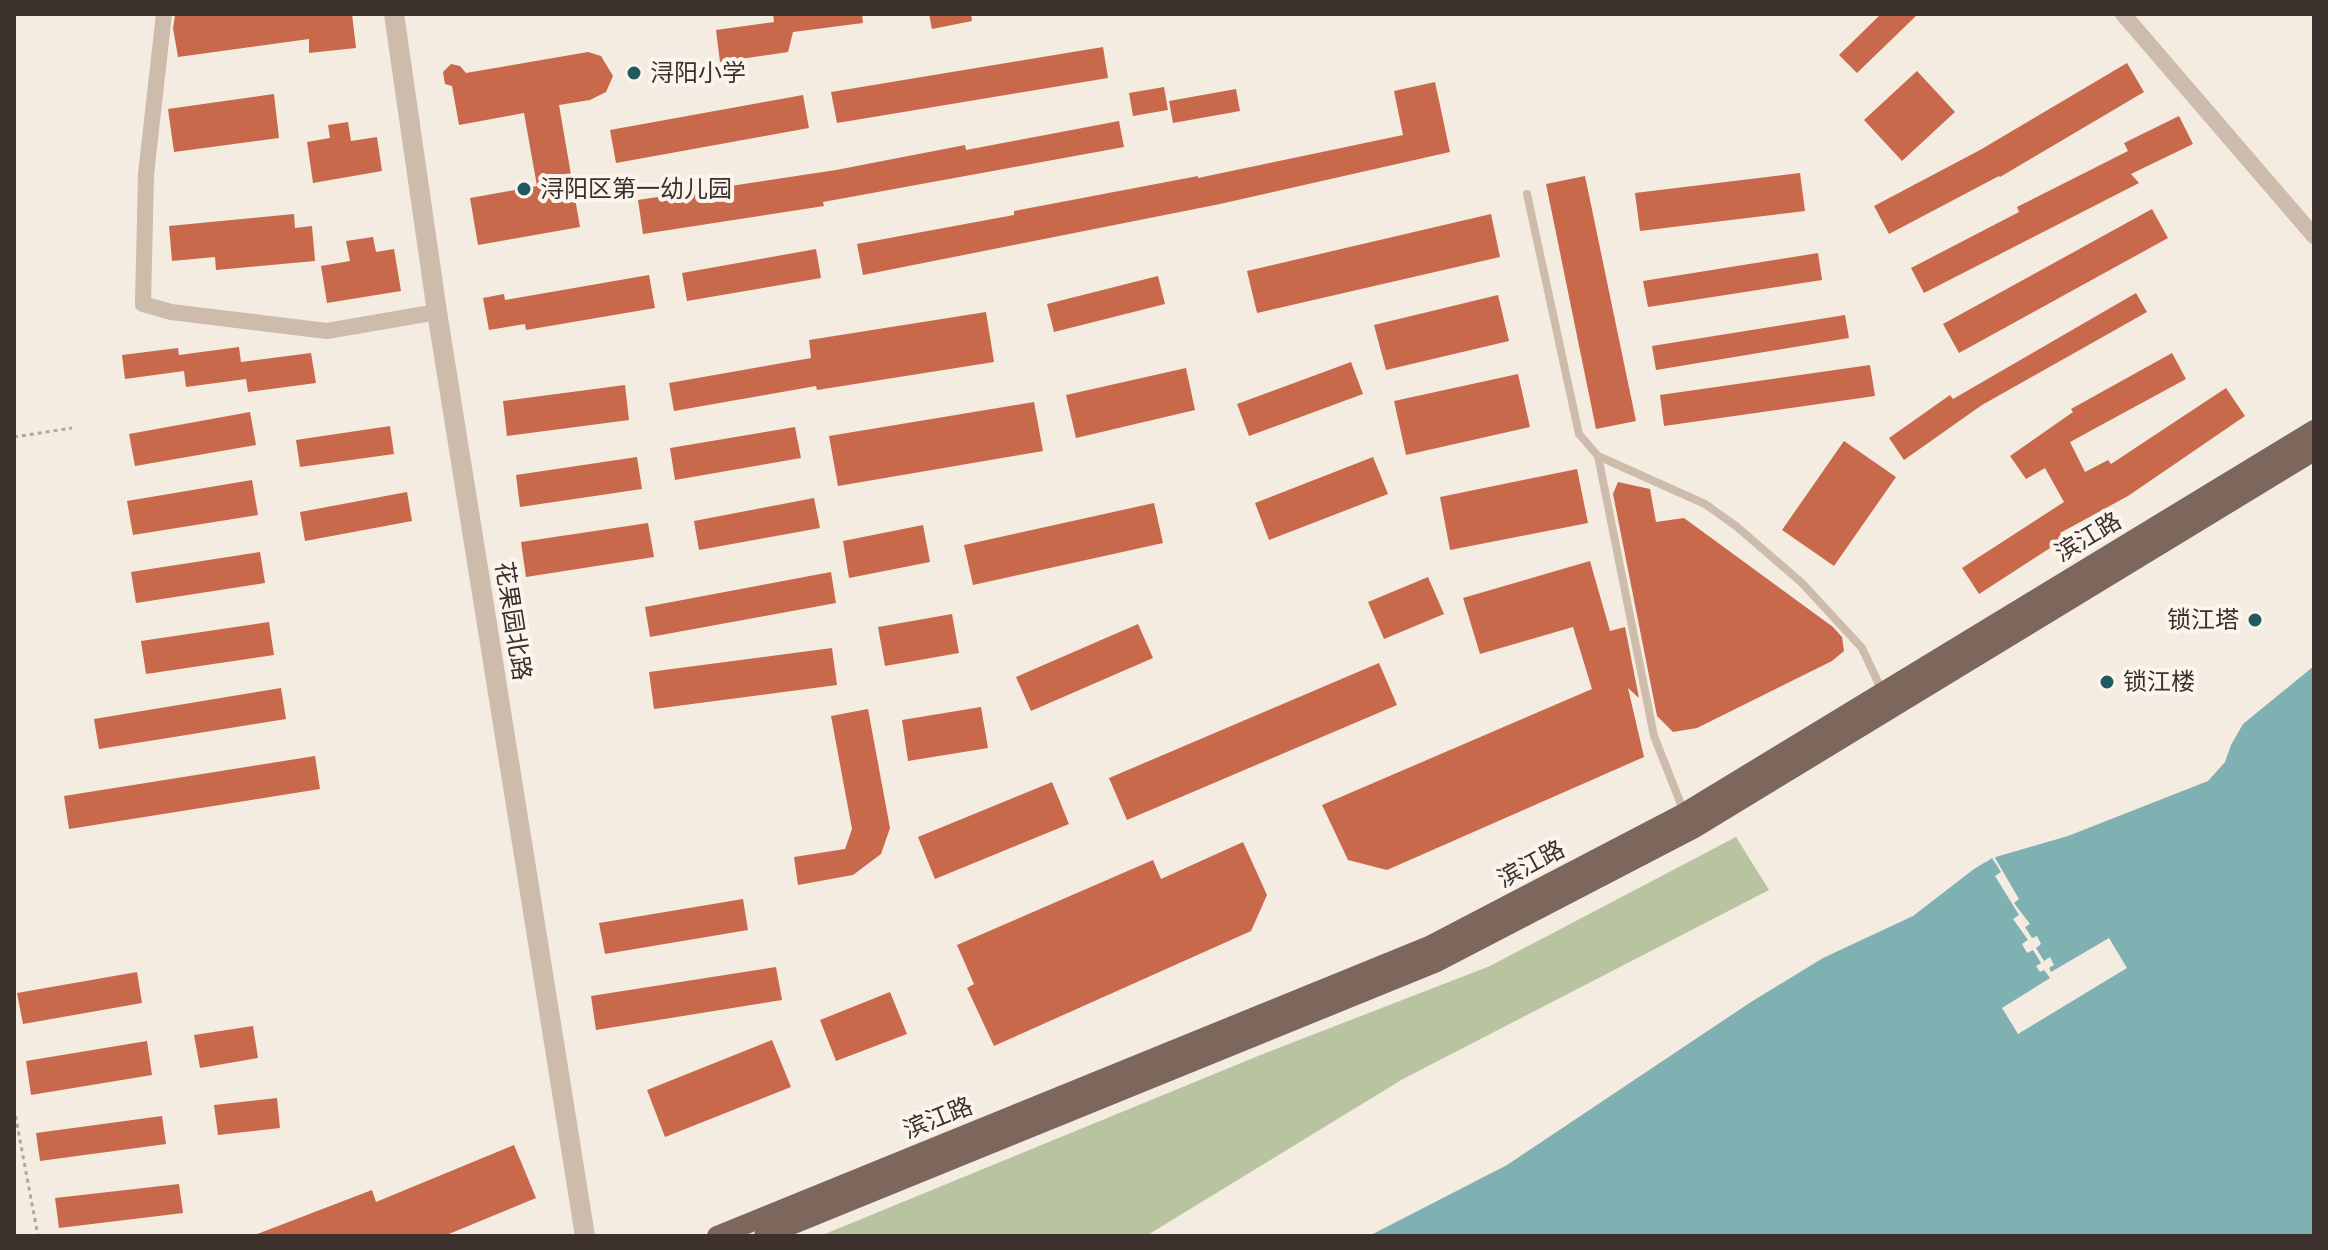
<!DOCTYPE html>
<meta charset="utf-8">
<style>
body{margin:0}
#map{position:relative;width:2328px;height:1250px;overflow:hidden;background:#f4ebe1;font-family:Commissioner,sans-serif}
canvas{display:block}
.frame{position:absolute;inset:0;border:16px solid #3b302b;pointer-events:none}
</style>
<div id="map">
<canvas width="2328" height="1250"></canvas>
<div class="frame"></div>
</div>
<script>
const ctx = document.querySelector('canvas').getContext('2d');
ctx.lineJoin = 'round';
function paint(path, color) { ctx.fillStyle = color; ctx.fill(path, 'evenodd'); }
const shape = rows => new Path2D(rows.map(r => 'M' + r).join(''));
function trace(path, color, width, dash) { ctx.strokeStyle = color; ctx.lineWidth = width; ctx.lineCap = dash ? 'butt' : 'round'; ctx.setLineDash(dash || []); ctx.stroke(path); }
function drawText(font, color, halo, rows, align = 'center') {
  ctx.font = font + ' Commissioner,"Noto Sans SC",sans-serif'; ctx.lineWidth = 8; ctx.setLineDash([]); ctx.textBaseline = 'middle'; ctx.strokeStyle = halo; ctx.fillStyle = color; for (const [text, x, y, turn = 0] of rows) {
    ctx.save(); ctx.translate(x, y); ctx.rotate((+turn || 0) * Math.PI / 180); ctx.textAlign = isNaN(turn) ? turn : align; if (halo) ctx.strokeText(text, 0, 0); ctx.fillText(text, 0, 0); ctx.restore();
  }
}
const green = shape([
 [1736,837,1769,890,1403,1079,1146,1236,820,1236,1263,1054,1490,966]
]);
const water = shape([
 [2314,666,2314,1236,1369,1236,1507,1165,1751,1002,1823,958,1913,916,1974,869,1992,858,2068,836,2208,781,2225,762,2231,745,2243,724]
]);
const pier = shape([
 [1995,853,1997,856,1995,858,2019,899,2014,903,2030,924,2025,927,2032,938,2037,936,2041,944,2036,948,2044,961,2050,957,2054,965,2049,968,2051,972,2109,938,2127,968,2018,1034,2002,1008,2050,978,2044,970,2040,972,2036,966,2041,963,2033,950,2027,953,2022,944,2028,940,2013,919,2019,915,1995,876,2001,872,1992,858,1986,862,1984,858]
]);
const building = shape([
 [183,14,352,14,356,48,309,53,309,39,178,57,173,28,175,15],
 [773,14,862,14,863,23,793,32,788,52,720,62,716,30,774,22],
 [929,14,971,14,972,21,932,29],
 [1881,14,1918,14,1857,73,1839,55],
 [1103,47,1108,78,837,123,831,92],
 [588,52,601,56,613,76,606,92,590,100,559,105,580,227,478,245,470,198,537,186,524,113,459,125,452,86,445,84,443,72,451,64,460,66,466,73],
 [2127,63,2144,92,2000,177,1999,176,1889,234,1874,206,1980,150],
 [1917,71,1955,112,1902,161,1864,120],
 [1435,82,1450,152,1220,204,863,275,857,244,1014,215,1014,211,1198,176,1198,178,1403,135,1394,91],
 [1164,87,1168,110,1133,116,1129,93],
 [1236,89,1240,111,1173,123,1169,101],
 [274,94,279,138,174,152,168,109],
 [803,95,809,128,616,163,610,130],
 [2179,116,2193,144,2131,174,2139,183,1924,293,1911,268,2019,212,2017,207,2128,151,2124,143],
 [1119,121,1124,147,823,202,824,206,643,234,638,200,836,170,965,145,966,150],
 [348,122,351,141,377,137,382,171,313,183,307,142,330,138,328,125],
 [1800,173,1805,211,1640,231,1635,193],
 [1585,176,1636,421,1596,429,1546,184],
 [2152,209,2168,238,1959,353,1943,324],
 [294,214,295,228,312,226,315,261,216,270,215,257,172,261,169,226],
 [1491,214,1500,257,1257,313,1247,271],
 [373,237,376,252,394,249,401,291,327,303,321,266,350,261,346,241],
 [816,249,821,278,687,301,682,273],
 [1818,253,1822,280,1648,307,1643,281],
 [649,275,655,308,526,330,525,324,489,330,483,298,504,294,505,300],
 [1158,276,1165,304,1054,332,1047,304],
 [2136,293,2147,312,1982,405,1904,460,1889,438,1950,395,1953,399],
 [1498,295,1509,341,1386,370,1374,325],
 [986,312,994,362,817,390,816,386,674,411,669,383,811,358,809,340],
 [1845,315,1849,338,1656,370,1652,346],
 [239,347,241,362,311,353,316,383,248,392,246,379,186,387,184,371,125,379,122,355,178,348,179,355],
 [2172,353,2186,379,2070,442,2085,472,2108,460,2111,464,2226,388,2245,416,2128,496,2060,533,2064,539,1979,594,1962,568,2064,502,2045,468,2026,479,2010,456,2073,412,2071,409],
 [1351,362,1363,394,1249,436,1237,404],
 [1870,365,1875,396,1664,426,1660,395],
 [1186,368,1195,410,1076,438,1066,395],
 [1518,374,1530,427,1406,455,1394,401],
 [625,385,629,420,507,436,503,401],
 [1034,402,1043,451,838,486,829,436],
 [250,412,256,445,135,466,129,434],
 [390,426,394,454,300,467,296,440],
 [795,427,801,458,675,480,670,448],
 [1844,441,1896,477,1834,566,1782,530],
 [637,457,642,489,520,507,516,475],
 [1373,457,1388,494,1269,540,1255,503],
 [1577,469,1588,523,1450,550,1440,497],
 [252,480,258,515,133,535,127,501],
 [1618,482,1650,489,1656,522,1684,518,1833,627,1842,637,1844,651,1832,661,1697,728,1673,732,1657,716,1613,494],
 [407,492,412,521,305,541,300,512],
 [814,498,820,528,699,550,694,521],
 [1154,503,1163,543,973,585,964,545],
 [648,523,654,557,526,577,521,542],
 [923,525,930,562,849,578,843,541],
 [260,552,265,583,136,603,131,572],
 [1590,561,1610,631,1625,627,1639,698,1628,688,1644,757,1387,870,1348,860,1322,805,1592,689,1573,627,1480,654,1463,598],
 [831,572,836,603,650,637,645,607],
 [1428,577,1444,614,1384,639,1368,602],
 [952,614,959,653,885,666,878,627],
 [269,622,274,655,146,674,141,641],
 [1138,624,1153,658,1031,711,1016,677],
 [832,648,837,685,654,709,649,672],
 [1379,663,1397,705,1127,820,1109,778],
 [281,688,286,719,99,749,94,719],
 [981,707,988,748,908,761,902,720],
 [868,709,890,828,881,854,853,875,798,885,794,857,845,849,852,829,831,716],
 [315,756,320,789,69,829,64,796],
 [1052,782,1069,824,935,879,918,837],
 [1243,842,1267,895,1251,931,994,1046,967,988,974,984,957,945,1153,860,1161,879],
 [743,899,748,930,605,954,599,923],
 [776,967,782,1000,596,1030,591,996],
 [137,972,142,1003,23,1024,17,993],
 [890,992,907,1034,836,1061,820,1020],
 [253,1026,258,1058,200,1068,194,1035],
 [772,1040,791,1087,665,1137,647,1090],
 [147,1041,152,1075,31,1095,26,1061],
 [277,1098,280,1128,218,1135,214,1105],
 [162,1116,166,1144,40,1161,36,1133],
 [514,1145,536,1198,444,1236,252,1236,372,1190,376,1202],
 [179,1184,183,1213,59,1228,55,1198]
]);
const path = shape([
 [14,437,72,428],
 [14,1108,38,1236]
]);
const service = shape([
 [1527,194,1579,434,1598,456,1705,504,1736,526,1802,583,1862,648,1883,693],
 [1598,456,1654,736,1684,812]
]);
const minor = shape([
 [164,14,146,174,143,304,171,312,327,331,437,312],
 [2123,14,2314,236]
]);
const tertiary = shape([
 [394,14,437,312,585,1236]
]);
const primary = shape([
 [717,1236,1429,946,1684,813,2314,430],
 [764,1236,1437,962,1693,829,2314,451]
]);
const markers = [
 [634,73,8,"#1f5a5e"],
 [524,189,8,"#1f5a5e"],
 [2255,620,8,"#1f5a5e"],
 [2107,682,8,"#1f5a5e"]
];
const poiNames = [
 ["浔阳小学",650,73],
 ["浔阳区第一幼儿园",540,189],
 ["锁江塔",2239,620,"right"],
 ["锁江楼",2123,682]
];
const streetNames = [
 ["滨江路",2088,537,-31],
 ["花果园北路",513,621,81],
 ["滨江路",1531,864,-28],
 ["滨江路",938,1118,-22]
];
paint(green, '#b8c4a0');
paint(water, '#7fb0b2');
paint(pier, '#f4ebe1');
paint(building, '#c8694b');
trace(path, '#b9a596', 3, [4, 4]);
trace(service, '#cdbbac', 8);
trace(minor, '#cdbbac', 16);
trace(tertiary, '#cdbbac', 20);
trace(primary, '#7d675c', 20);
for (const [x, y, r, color] of markers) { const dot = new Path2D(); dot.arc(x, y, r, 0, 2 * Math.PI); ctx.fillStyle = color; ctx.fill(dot); trace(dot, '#fbf5ee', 3); }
drawText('24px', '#3b302b', '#fbf5ee', poiNames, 'left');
drawText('24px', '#3b302b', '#fbf5ee', streetNames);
</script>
